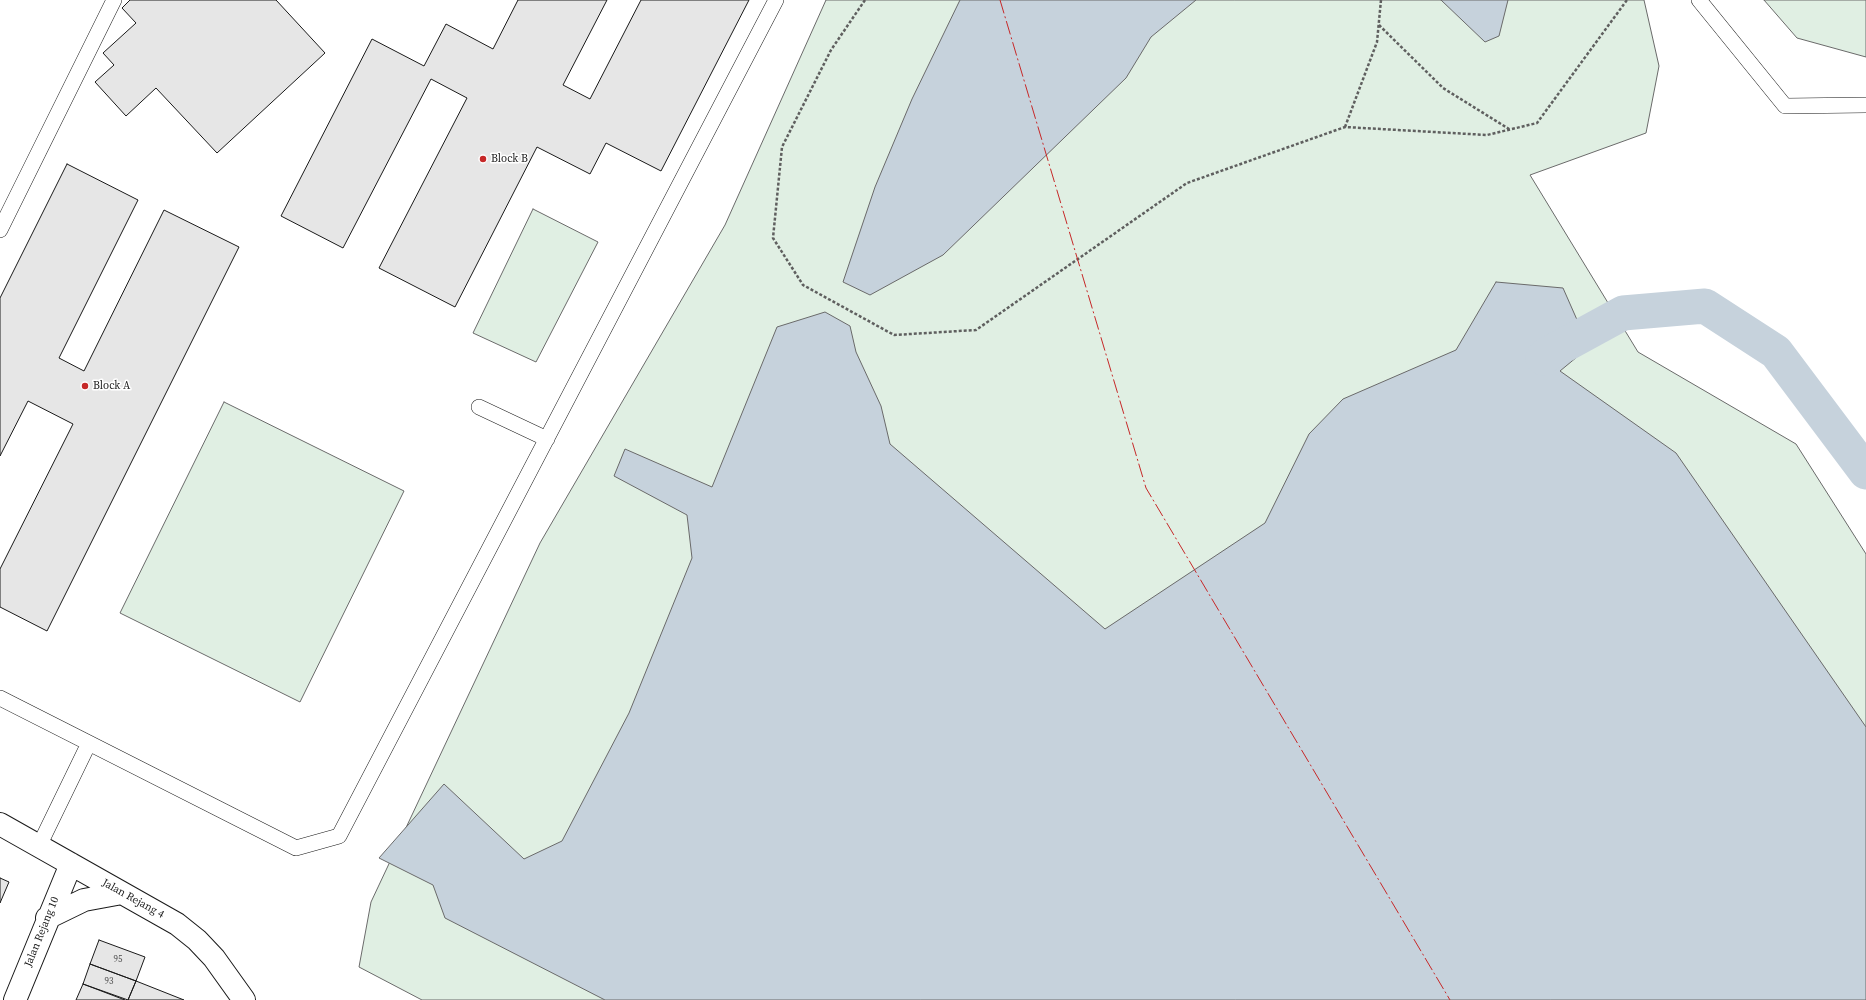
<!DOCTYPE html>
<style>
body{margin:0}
canvas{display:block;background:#fff}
</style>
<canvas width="1866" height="1000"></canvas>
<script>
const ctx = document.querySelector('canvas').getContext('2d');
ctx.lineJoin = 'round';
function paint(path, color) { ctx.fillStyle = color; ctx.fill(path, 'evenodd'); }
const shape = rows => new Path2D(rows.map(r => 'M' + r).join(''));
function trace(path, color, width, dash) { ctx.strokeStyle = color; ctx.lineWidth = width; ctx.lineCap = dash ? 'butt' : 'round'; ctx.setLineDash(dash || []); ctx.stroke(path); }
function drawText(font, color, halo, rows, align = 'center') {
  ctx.font = font + ' "Source Serif 4",serif'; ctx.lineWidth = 3; ctx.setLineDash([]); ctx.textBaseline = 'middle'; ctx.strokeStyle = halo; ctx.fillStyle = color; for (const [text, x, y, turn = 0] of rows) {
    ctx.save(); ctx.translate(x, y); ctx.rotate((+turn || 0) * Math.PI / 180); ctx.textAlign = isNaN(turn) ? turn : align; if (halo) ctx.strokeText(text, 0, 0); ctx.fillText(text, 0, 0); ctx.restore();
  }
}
const green = shape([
 [826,0,1644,0,1659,66,1646,133,1530,175,1638,352,1796,444,1866,554,1866,1000,422,1000,359,967,371,902,540,543,725,225,826,0],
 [1764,0,1866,0,1866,57,1797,38,1764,0],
 [533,209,598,242,536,362,473,333,533,209],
 [224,402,404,491,300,702,120,613,224,402]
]);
const water = shape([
 [960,0,1196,0,1151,37,1126,78,943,255,870,295,843,282,875,187,912,99,960,0],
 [1441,0,1508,0,1499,36,1485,42,1441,0],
 [1496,282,1563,288,1589,347,1560,371,1676,453,1866,727,1866,1000,605,1000,445,918,433,885,379,858,444,784,524,859,562,841,629,713,692,558,687,515,614,476,625,449,712,487,777,327,825,312,850,326,856,352,881,406,890,444,1105,629,1265,523,1309,434,1343,399,1456,350,1496,282]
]);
const canal = shape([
 [1543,358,1546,355,1623,313,1705,306,1776,352,1866,472]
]);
const building = shape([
 [130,0,276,0,325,53,217,153,156,88,126,116,95,82,114,65,103,53,136,23,122,8,130,0],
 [518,0,607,0,563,85,590,99,641,0,749,0,661,171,606,143,590,174,537,147,455,307,379,268,467,98,431,79,343,248,281,216,372,39,424,66,446,24,493,49,518,0],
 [67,164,138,200,59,358,84,371,164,210,239,247,47,631,0,607,0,569,73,424,28,401,0,456,0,298,67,164],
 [0,878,9,882,0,903,0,878],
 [99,940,145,957,136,981,90,964,99,940],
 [90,964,136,981,128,1000,83,984,90,964],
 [136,981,184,1000,128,1000,136,981],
 [83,984,125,1000,76,1000,83,984]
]);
const path = shape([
 [865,0,831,50,782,147,773,238,803,285,894,335,976,330,1187,183,1345,127,1487,135,1537,123,1627,0],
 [1379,25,1443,88,1509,129],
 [1345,127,1377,42,1381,0]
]);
const service = shape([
 [1699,0,1785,106,1866,105],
 [0,230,114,0],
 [479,407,547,439],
 [0,698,296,848,339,836,776,0],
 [39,846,89,743]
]);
const minor = shape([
 [0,824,177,924,197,940,214,958,244,1000],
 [47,918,84,900,122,893],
 [15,1000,71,864]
]);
const power = shape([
 [1000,0,1146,488,1450,1000]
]);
const markers = [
 [483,159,4,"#c62828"],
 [85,386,4,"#c62828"]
];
const numberNames = [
 ["95",118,960],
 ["93",109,982]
];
const poiNames = [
 ["Block B",491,159],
 ["Block A",93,386]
];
const streetNames = [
 ["Jalan Rejang 4",133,899,29],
 ["Jalan Rejang 10",42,932,-68]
];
paint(green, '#e0efe3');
trace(green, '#6a6a6a', 1);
paint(water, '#c6d2dc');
trace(water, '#6a6a6a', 1);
trace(canal, '#c6d2dc', 35);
paint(building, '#e6e6e6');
trace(building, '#1a1a1a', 1);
trace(service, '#1a1a1a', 16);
trace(minor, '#1a1a1a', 24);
trace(path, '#5f5f5f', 2.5, [3, 2]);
trace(service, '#fff', 15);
trace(minor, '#fff', 22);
trace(power, '#c62828', 1, [14, 3, 2, 3]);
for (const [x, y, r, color] of markers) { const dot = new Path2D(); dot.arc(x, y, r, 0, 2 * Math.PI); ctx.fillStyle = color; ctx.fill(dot); trace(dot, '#fff', 1.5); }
drawText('9px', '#4d4d4d', null, numberNames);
drawText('11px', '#1a1a1a', '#fff', poiNames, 'left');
drawText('11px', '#1a1a1a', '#fff', streetNames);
</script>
